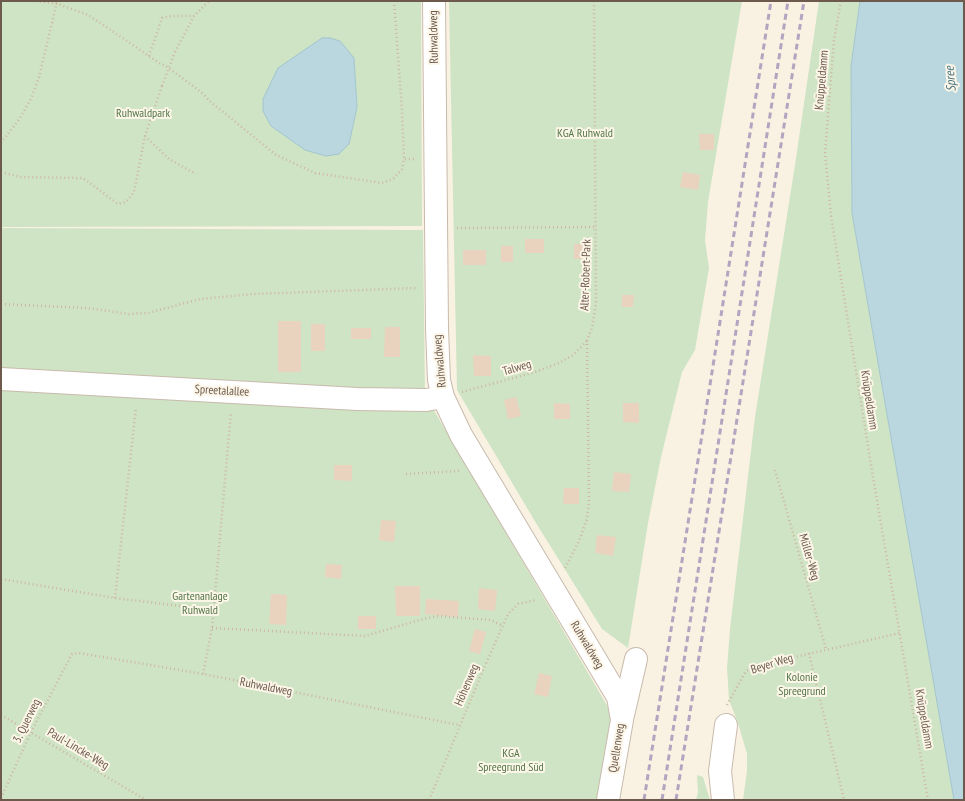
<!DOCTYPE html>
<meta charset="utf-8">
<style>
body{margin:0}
#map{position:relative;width:965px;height:801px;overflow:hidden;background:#f9f2e3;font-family:"PT Sans Narrow",sans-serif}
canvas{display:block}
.frame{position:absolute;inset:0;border:2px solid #6d5a4d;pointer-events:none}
</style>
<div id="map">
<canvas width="965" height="801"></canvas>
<div class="frame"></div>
</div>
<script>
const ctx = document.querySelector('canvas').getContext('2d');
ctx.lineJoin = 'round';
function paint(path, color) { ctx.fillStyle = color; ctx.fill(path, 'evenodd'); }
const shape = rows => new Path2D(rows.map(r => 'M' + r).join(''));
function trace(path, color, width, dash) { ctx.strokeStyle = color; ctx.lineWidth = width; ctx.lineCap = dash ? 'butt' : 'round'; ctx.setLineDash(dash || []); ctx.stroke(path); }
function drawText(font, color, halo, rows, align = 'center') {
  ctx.font = font + ' "PT Sans Narrow",sans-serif'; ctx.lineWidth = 4; ctx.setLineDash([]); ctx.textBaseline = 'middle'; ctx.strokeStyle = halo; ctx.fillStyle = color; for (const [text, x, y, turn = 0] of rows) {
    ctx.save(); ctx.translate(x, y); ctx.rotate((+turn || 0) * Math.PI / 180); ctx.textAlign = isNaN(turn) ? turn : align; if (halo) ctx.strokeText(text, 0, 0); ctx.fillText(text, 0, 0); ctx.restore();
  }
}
const green = shape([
 [1,1,421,1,422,226,1,227],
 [354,58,357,107,349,144],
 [449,1,742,1,708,202,705,240,709,268,695,350,682,372,661,457,648,523,628,648,602,629,536,523,457,390],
 [819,1,860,1,851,66,852,213,954,800,743,800,747,771,747,754,738,723,729,700,727,668,730,629,755,417,795,165],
 [1,228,423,230,425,395,615,719,602,800,1,800],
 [697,775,703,777,710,800,696,800,698,792]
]);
const water = shape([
 [860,1,964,1,964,800,954,800,852,213,851,66,860,1],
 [322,38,330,38,340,41,354,58,357,107,349,144,339,154,326,156,305,150,271,126,263,111,263,99,278,68,322,38]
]);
const building = shape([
 [699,134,714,134,714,150,700,150],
 [683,172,700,175,698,190,680,187],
 [525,239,544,239,544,253,525,253],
 [574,244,586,244,586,259,574,259],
 [501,246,513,246,513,262,501,262],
 [463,250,486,250,486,265,463,265],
 [622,295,634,295,633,307,622,307],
 [278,321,301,321,301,372,278,372],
 [311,324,325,324,325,351,311,351],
 [385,327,400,327,400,357,384,357],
 [351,328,371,328,371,339,351,339],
 [473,355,491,356,491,376,474,376],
 [516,397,521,416,508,419,504,400],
 [554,403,570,404,570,419,554,419],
 [623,403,639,403,639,423,623,422],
 [334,465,352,465,352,481,334,480],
 [614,472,631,474,629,492,612,491],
 [564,488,579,488,579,504,563,504],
 [381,520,396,521,394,542,379,540],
 [597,535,616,537,613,556,595,553],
 [326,564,342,565,341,579,325,577],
 [395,586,420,586,420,616,396,616],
 [479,588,497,590,495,611,478,609],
 [271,594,287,595,286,625,269,624],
 [426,599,459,601,458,617,425,614],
 [358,616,376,616,376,629,358,629],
 [475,629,486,632,480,654,469,651],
 [539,673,552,676,548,697,534,694]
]);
const path = shape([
 [36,1,58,4,88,15,105,26,159,63,166,66,201,92,212,103,276,155,315,173,382,183,393,179,402,169,404,159,415,159],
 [394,1,402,111,404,159],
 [841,1,834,40,825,153,831,216,872,471,928,800],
 [175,52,194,16,209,1],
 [149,56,162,18,172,16,194,16],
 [145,136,169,159,196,174],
 [1,143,18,121,31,99,39,77,52,23],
 [1,172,20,177,83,178,118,204,126,202,134,192,145,136,162,86],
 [457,228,596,227],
 [1,304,87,308,129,314,148,313,200,299,254,294,416,288],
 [462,392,535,372,559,363,573,355,587,341],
 [775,470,826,649],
 [406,474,459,471],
 [565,568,579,541,587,519,589,501,587,340,592,328,596,304,594,1],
 [1,579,115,598,213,610],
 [115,598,136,407],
 [212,628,365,636,423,619,438,616,491,620,503,626],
 [809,653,844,800],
 [203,674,212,628,231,412],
 [727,705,746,671,760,665,900,633],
 [1,715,146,800],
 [1,798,31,732,72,654,79,653,203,674,459,725],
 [429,800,484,668,508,614,518,604,536,600]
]);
const minor = shape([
 [434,1,437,329,439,380,443,397,461,435,618,697,622,720,608,800],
 [1,379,357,399,426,400,443,397],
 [623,715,636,659],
 [723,800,720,771,726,725]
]);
const rail = shape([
 [644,800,771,1],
 [662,800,788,1],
 [676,800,804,1]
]);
const pathBridge = shape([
 [52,23,57,1],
 [162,86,175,52]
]);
const streetNames = [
 ["Ruhwaldweg",434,37,-91],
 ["Knüppeldamm",822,80,-85],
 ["Alter-Robert-Park",586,275,-88],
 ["Ruhwaldweg",440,361,-95],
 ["Talweg",517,368,-16],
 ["Spreetalallee",222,391,3],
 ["Knüppeldamm",869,400,81],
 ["Müller-Weg",809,557,74],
 ["Ruhwaldweg",587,645,59],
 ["Beyer Weg",772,664,-17],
 ["Höhenweg",467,685,-67],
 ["Ruhwaldweg",266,687,11],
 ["Knüppeldamm",924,719,80],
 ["3. Querweg",27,721,-64],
 ["Quellenweg",617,748,-81],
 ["Paul-Lincke-Weg",78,749,31]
];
const parkNames = [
 ["Ruhwaldpark",143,114],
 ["KGA Ruhwald",585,134],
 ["Gartenanlage",200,597],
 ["Ruhwald",200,611],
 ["Kolonie",802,678],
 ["Spreegrund",802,692],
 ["KGA",511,754],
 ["Spreegrund Süd",511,768]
];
const waterNames = [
 ["Spree",951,79,-95]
];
paint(green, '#cee4c4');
paint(water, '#bad7df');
trace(water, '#a2c5cf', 1);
paint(building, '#ead3be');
trace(minor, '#c8baac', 24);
trace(path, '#cfb6a2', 2.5, [1, 3]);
trace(minor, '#fff', 22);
trace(rail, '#b5a4c0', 3, [6, 4]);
trace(pathBridge, '#cfb6a2', 2.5, [1, 3]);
drawText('12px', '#6d5a4d', '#fcf6e8', streetNames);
drawText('12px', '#547749', '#fcf6e8', parkNames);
drawText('italic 13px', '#4d7784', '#fcf6e8', waterNames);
</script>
